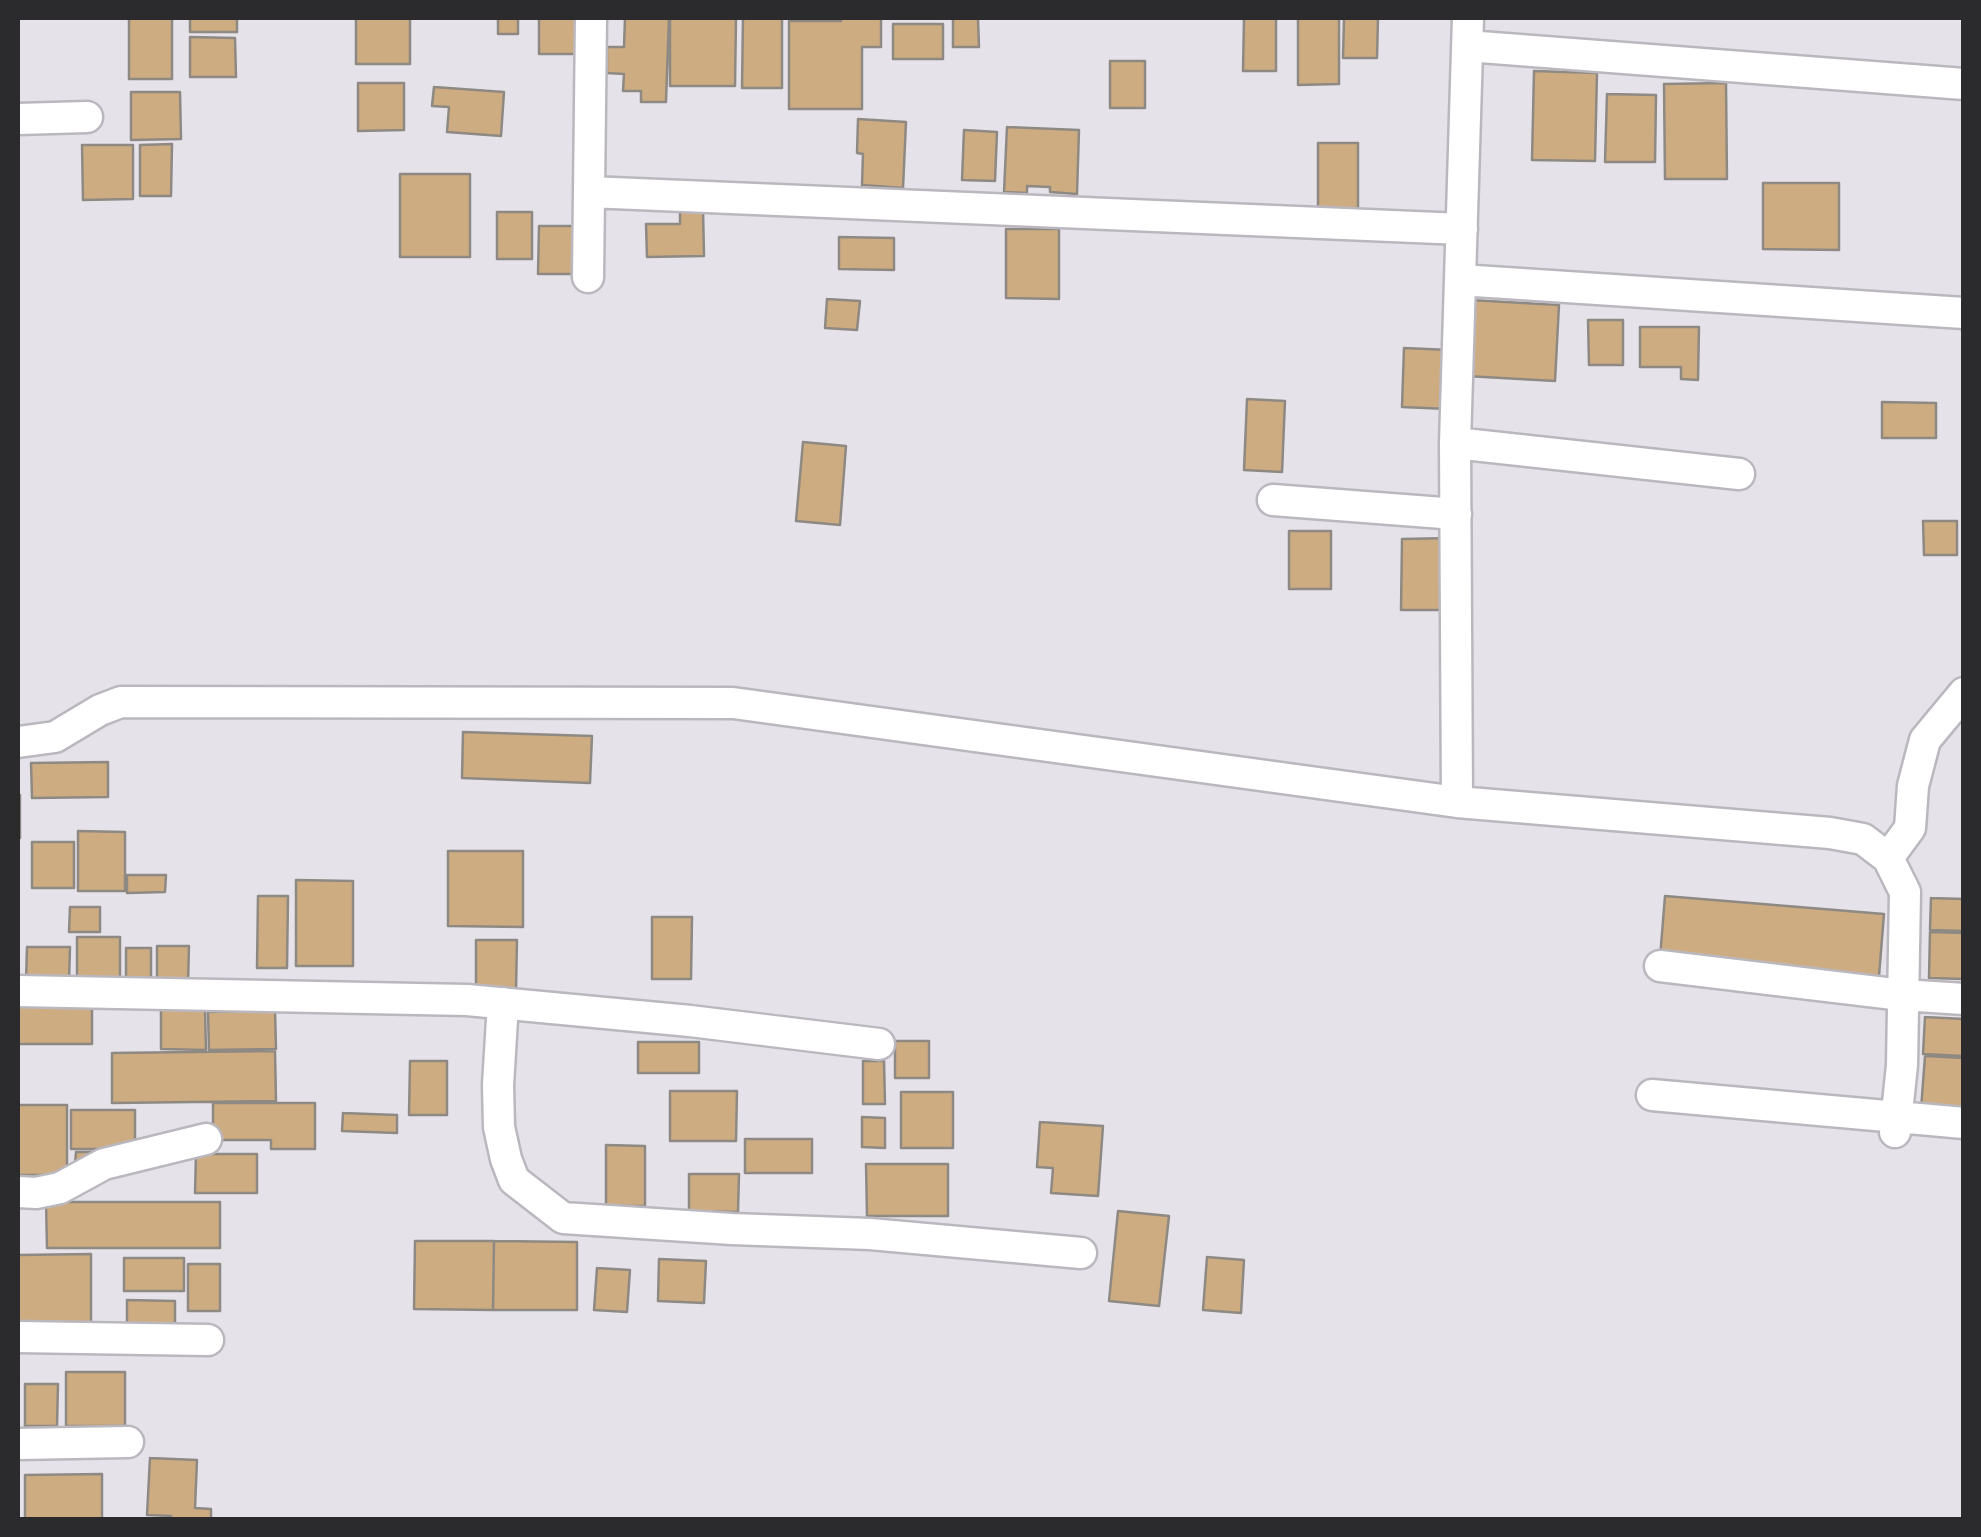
<!DOCTYPE html>
<style>
body{margin:0}
#map{position:relative;width:1981px;height:1537px;overflow:hidden;background:#e6e2ea;font-family:"Fira Sans Condensed",sans-serif}
canvas{display:block}
.frame{position:absolute;inset:0;border:20px solid #2b2a2d;pointer-events:none}
</style>
<div id="map">
<canvas width="1981" height="1537"></canvas>
<div class="frame"></div>
</div>
<script>
const ctx = document.querySelector('canvas').getContext('2d');
ctx.lineJoin = 'round';
function paint(path, color) { ctx.fillStyle = color; ctx.fill(path, 'evenodd'); }
const shape = rows => new Path2D(rows.map(r => 'M' + r).join(''));
function trace(path, color, width, dash) { ctx.strokeStyle = color; ctx.lineWidth = width; ctx.lineCap = dash ? 'butt' : 'round'; ctx.setLineDash(dash || []); ctx.stroke(path); }
const building = shape([
 [129,18,172,18,172,79,129,79,129,18],
 [190,18,237,18,237,32,190,32,190,18],
 [356,18,410,18,410,64,356,64,356,18],
 [498,18,518,18,518,34,498,34,498,18],
 [539,18,586,18,585,54,539,54,539,18],
 [625,18,669,18,666,102,641,102,641,91,623,91,624,74,607,73,607,47,624,47,625,18],
 [670,18,736,18,735,86,670,86,670,18],
 [743,18,782,18,782,88,742,88,743,18],
 [841,18,881,18,881,47,862,47,862,109,789,109,789,21,841,21,841,18],
 [953,18,978,18,979,47,953,47,953,18],
 [1244,18,1276,18,1276,71,1243,71,1244,18],
 [1298,18,1339,18,1339,84,1298,85,1298,18],
 [1344,18,1378,18,1377,58,1343,58,1344,18],
 [893,24,943,24,943,59,893,59,893,24],
 [190,37,235,38,236,77,190,77,190,37],
 [1110,61,1145,61,1145,108,1110,108,1110,61],
 [1534,71,1597,73,1595,161,1532,160,1534,71],
 [358,83,404,83,404,130,358,131,358,83],
 [1726,83,1727,179,1665,179,1664,84,1726,83],
 [434,87,504,92,501,136,447,132,449,107,432,106,434,87],
 [131,92,180,92,181,139,131,140,131,92],
 [1607,94,1656,95,1655,162,1605,162,1607,94],
 [858,119,906,122,903,188,862,185,863,154,857,153,858,119],
 [1007,127,1079,130,1077,194,1050,192,1050,187,1027,186,1027,193,1004,192,1007,127],
 [964,130,997,132,995,181,962,180,964,130],
 [1318,143,1358,143,1358,209,1318,209,1318,143],
 [172,144,171,196,140,196,140,145,172,144],
 [82,145,133,145,133,199,83,200,82,145],
 [400,174,470,174,470,257,400,257,400,174],
 [1763,183,1839,183,1839,250,1763,249,1763,183],
 [680,209,703,209,704,256,647,257,646,224,680,224,680,209],
 [497,212,532,212,532,259,497,259,497,212],
 [539,226,574,226,573,274,538,274,539,226],
 [1006,229,1059,229,1059,299,1006,298,1006,229],
 [839,237,894,238,894,270,839,269,839,237],
 [827,299,860,301,857,330,825,328,827,299],
 [1470,300,1559,305,1555,381,1466,376,1470,300],
 [1588,320,1623,320,1623,365,1589,365,1588,320],
 [1640,327,1699,327,1698,380,1681,379,1681,367,1640,367,1640,327],
 [1404,348,1450,350,1448,409,1402,407,1404,348],
 [1247,399,1285,401,1282,472,1244,470,1247,399],
 [1882,402,1936,403,1936,438,1882,438,1882,402],
 [803,442,846,446,840,525,796,521,803,442],
 [1923,521,1957,521,1957,555,1924,555,1923,521],
 [1289,531,1331,531,1331,589,1289,589,1289,531],
 [1452,538,1452,610,1401,610,1402,539,1452,538],
 [463,732,592,736,590,783,462,778,463,732],
 [108,762,108,797,32,798,31,763,108,762],
 [18,795,20,795,20,838,18,838,18,795],
 [78,831,125,832,125,891,78,891,78,831],
 [32,842,74,842,74,888,32,888,32,842],
 [448,851,523,851,523,927,448,926,448,851],
 [127,875,166,875,165,892,127,893,127,875],
 [296,880,353,881,353,966,296,966,296,880],
 [258,896,288,896,287,968,257,968,258,896],
 [1665,896,1884,914,1879,976,1660,958,1665,896],
 [1931,898,1964,899,1964,931,1930,930,1931,898],
 [70,907,100,907,100,932,69,932,70,907],
 [652,917,692,917,691,979,652,979,652,917],
 [1930,932,1964,933,1964,979,1929,978,1930,932],
 [77,937,120,937,120,982,77,982,77,937],
 [476,940,517,940,516,991,476,990,476,940],
 [157,946,189,946,188,985,157,985,157,946],
 [27,947,70,947,69,982,26,982,27,947],
 [126,948,151,948,151,983,126,983,126,948],
 [18,1001,92,1001,92,1044,18,1044,18,1001],
 [161,1009,205,1009,206,1050,161,1049,161,1009],
 [275,1010,276,1049,209,1050,208,1012,275,1010],
 [1925,1017,1964,1019,1964,1056,1923,1054,1925,1017],
 [895,1041,929,1041,929,1078,895,1078,895,1041],
 [638,1042,699,1042,699,1073,638,1073,638,1042],
 [275,1051,276,1101,112,1103,112,1053,275,1051],
 [1925,1056,1964,1058,1964,1111,1921,1109,1925,1056],
 [410,1061,447,1061,447,1115,409,1115,410,1061],
 [863,1061,884,1061,885,1104,863,1104,863,1061],
 [670,1091,737,1091,736,1141,670,1141,670,1091],
 [901,1092,953,1092,953,1148,901,1148,901,1092],
 [213,1103,315,1103,315,1149,271,1149,271,1140,213,1140,213,1103],
 [18,1105,67,1105,67,1175,18,1175,18,1105],
 [71,1110,135,1110,135,1149,71,1149,71,1110],
 [343,1113,397,1115,397,1133,342,1131,343,1113],
 [862,1117,885,1118,885,1148,862,1147,862,1117],
 [1040,1122,1103,1126,1098,1196,1051,1193,1053,1168,1037,1167,1040,1122],
 [745,1139,812,1139,812,1173,745,1173,745,1139],
 [606,1145,645,1146,645,1206,606,1206,606,1145],
 [76,1152,92,1152,92,1164,75,1164,76,1152],
 [196,1154,257,1154,257,1193,195,1193,196,1154],
 [866,1164,948,1164,948,1216,867,1216,866,1164],
 [689,1174,739,1174,738,1212,689,1211,689,1174],
 [46,1202,220,1202,220,1248,47,1248,46,1202],
 [1118,1211,1169,1216,1159,1306,1109,1301,1118,1211],
 [415,1241,494,1241,493,1310,414,1309,415,1241],
 [494,1241,577,1242,577,1310,493,1310,494,1241],
 [91,1254,91,1324,18,1324,18,1255,91,1254],
 [1207,1257,1244,1260,1241,1313,1203,1310,1207,1257],
 [124,1258,184,1258,184,1291,124,1291,124,1258],
 [659,1259,706,1261,704,1303,658,1301,659,1259],
 [188,1264,220,1264,220,1311,188,1311,188,1264],
 [597,1268,630,1270,627,1312,594,1310,597,1268],
 [127,1300,175,1301,175,1326,127,1326,127,1300],
 [66,1372,125,1372,125,1426,66,1426,66,1372],
 [25,1384,58,1384,57,1426,25,1426,25,1384],
 [150,1458,197,1460,195,1508,211,1509,211,1520,171,1520,171,1516,147,1515,150,1458],
 [102,1474,102,1520,25,1520,25,1475,102,1474]
]);
const street = shape([
 [591,18,589,192,1462,229],
 [1467,46,1964,84],
 [18,119,87,117],
 [588,277,589,192],
 [1460,280,1964,313],
 [1455,443,1739,474],
 [1273,500,1456,514],
 [18,742,55,737,100,710,121,702,733,703,1457,802,1830,833,1863,839,1888,858,1905,892,1902,1065,1895,1132],
 [1457,802,1455,443,1468,18],
 [1888,858,1910,828,1913,786,1925,740,1964,693],
 [1660,966,1902,995,1964,999],
 [18,991,467,1000,690,1021,879,1044],
 [503,1003,498,1085,499,1127,506,1159,514,1180,563,1218,732,1229,870,1234,1081,1253],
 [1652,1095,1964,1123],
 [18,1192,36,1193,60,1188,104,1164,206,1139],
 [18,1337,208,1340],
 [18,1444,128,1442]
]);
paint(building, '#ceac81');
trace(building, '#8e8983', 2.5);
trace(street, '#bbb7bf', 35);
trace(street, '#fff', 30);
</script>
